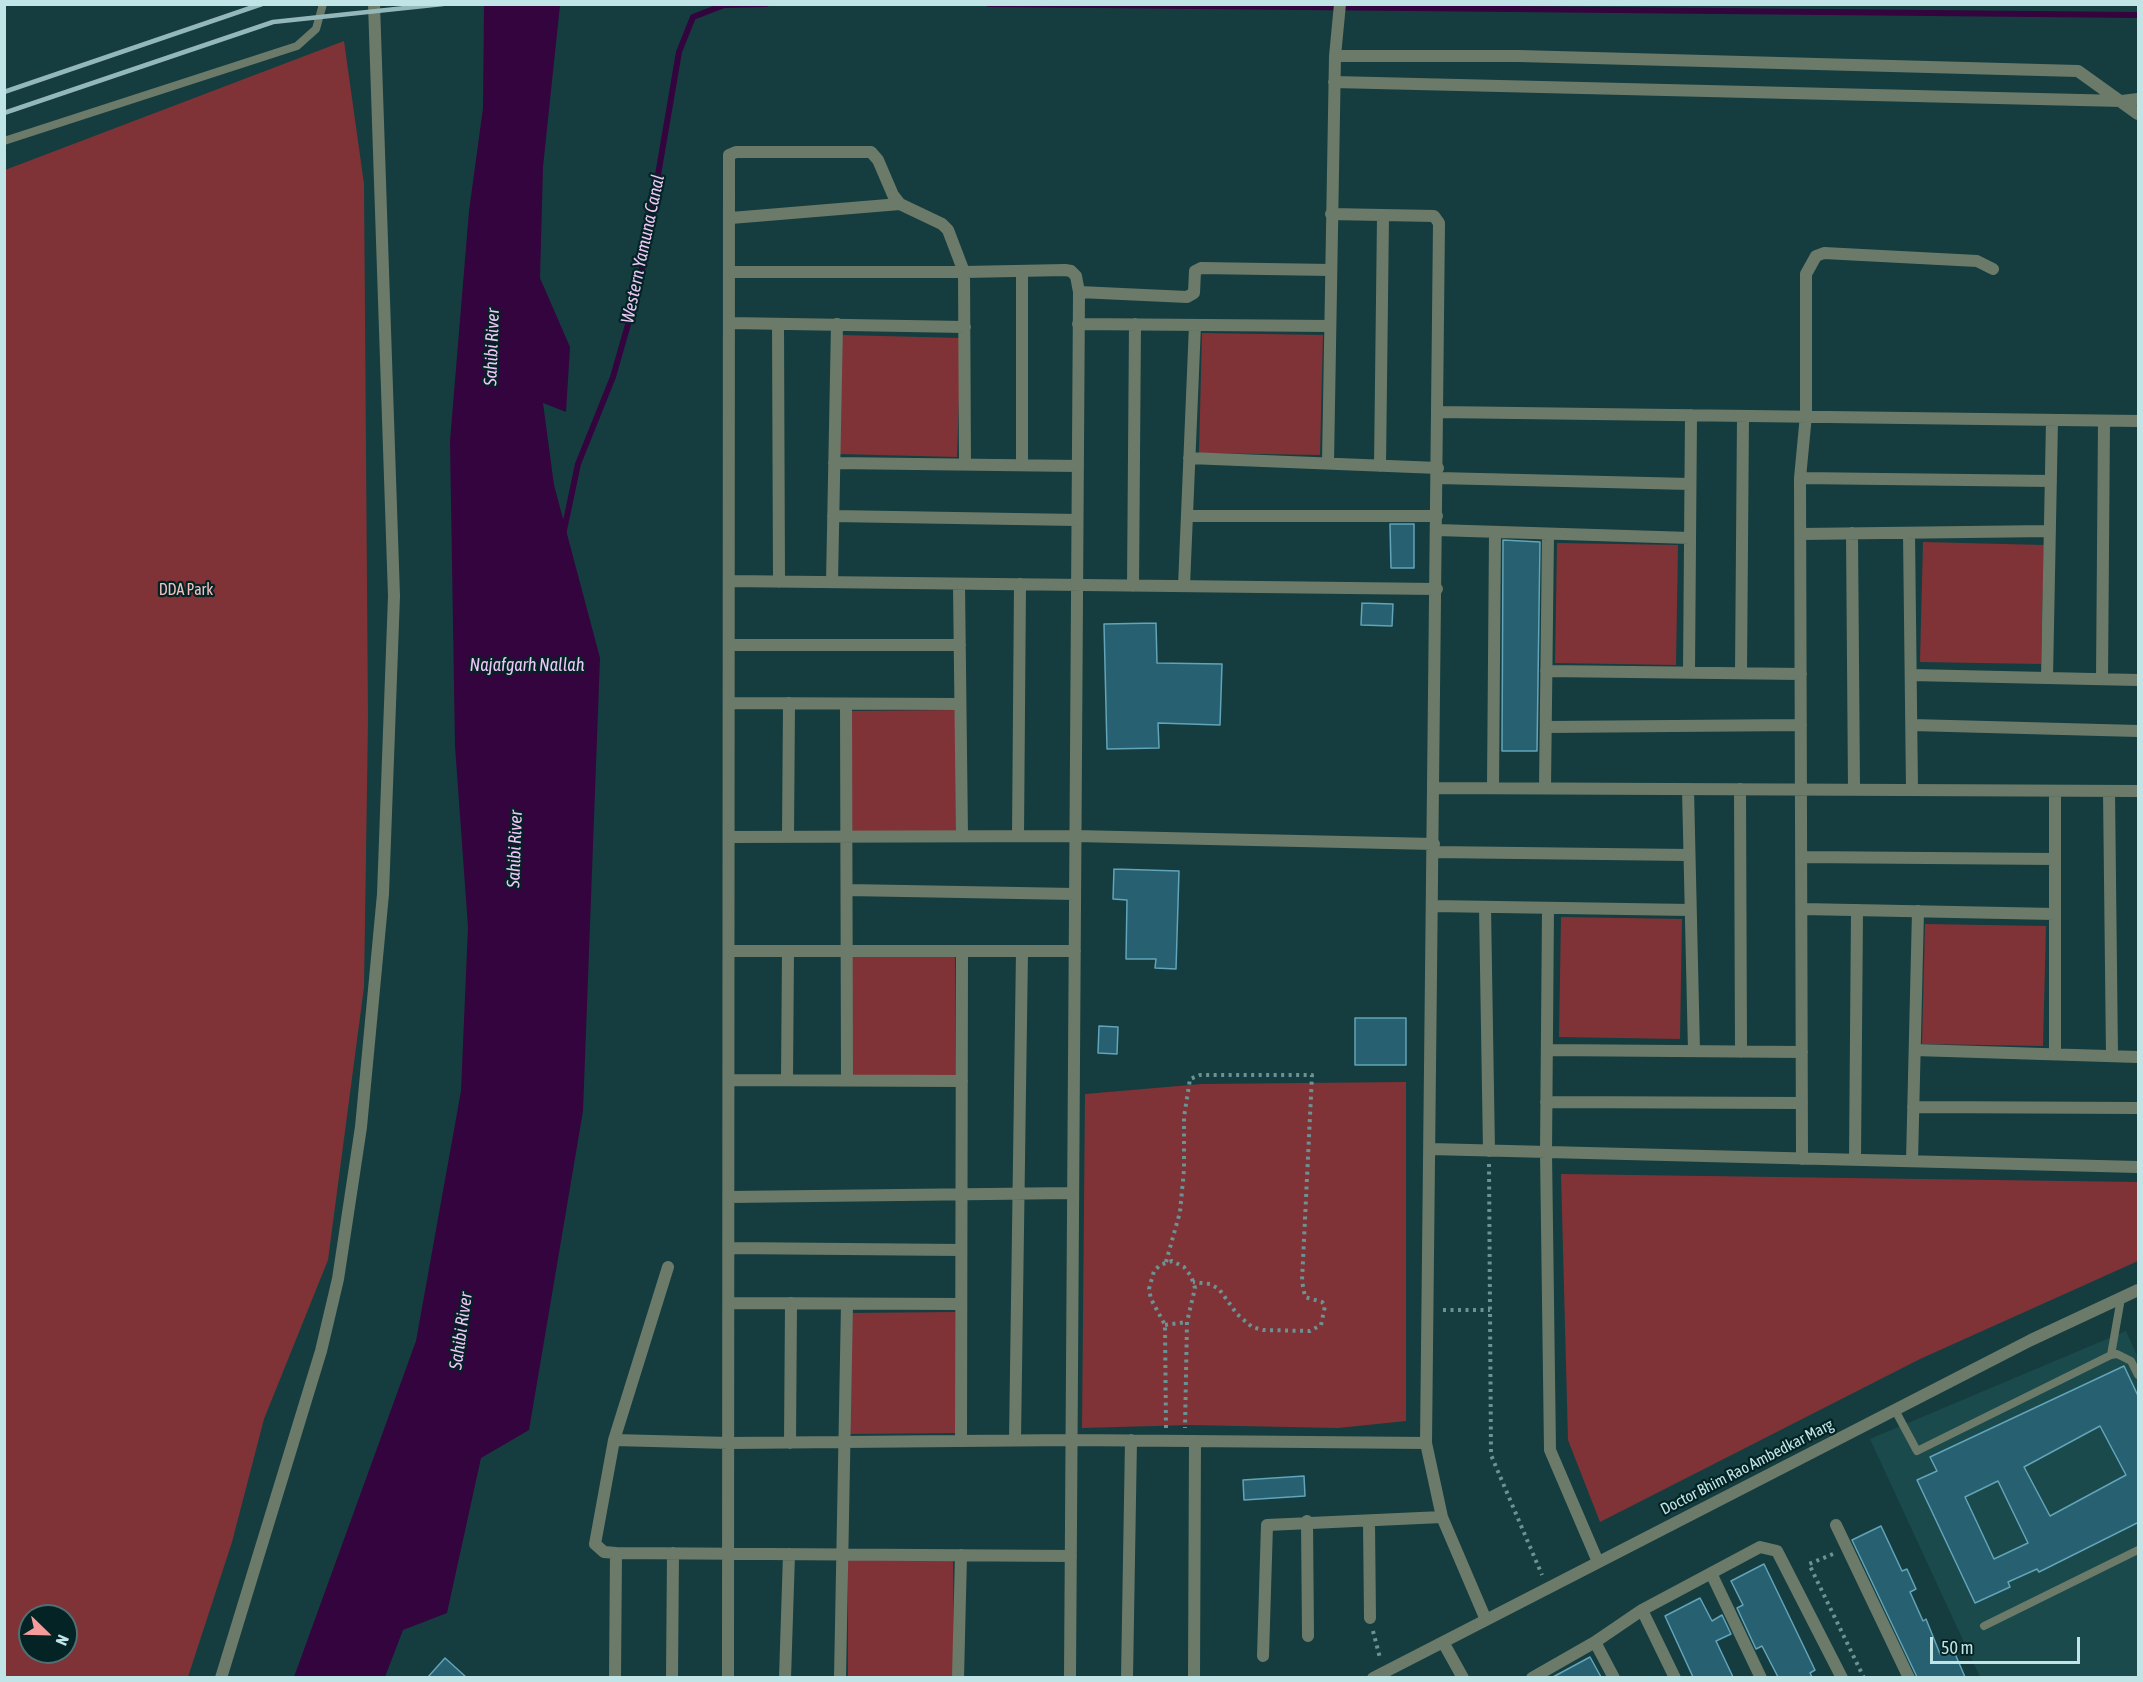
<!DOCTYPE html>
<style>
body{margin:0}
#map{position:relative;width:2143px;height:1682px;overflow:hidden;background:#153d3f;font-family:"Asap Condensed",sans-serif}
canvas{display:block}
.frame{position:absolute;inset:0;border:6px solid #c1e4e6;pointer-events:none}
.north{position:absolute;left:18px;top:1604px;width:60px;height:60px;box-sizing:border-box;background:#032324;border:2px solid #4f7072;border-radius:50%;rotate:113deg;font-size:16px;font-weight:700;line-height:24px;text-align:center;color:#c1e4e6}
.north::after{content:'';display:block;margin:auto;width:21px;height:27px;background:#f59b9b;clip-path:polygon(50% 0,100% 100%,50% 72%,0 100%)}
.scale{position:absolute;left:1930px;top:1637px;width:150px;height:27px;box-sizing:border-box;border:3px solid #c1e4e6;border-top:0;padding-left:8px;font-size:18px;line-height:21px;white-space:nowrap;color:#c1e4e6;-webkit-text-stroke:4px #032324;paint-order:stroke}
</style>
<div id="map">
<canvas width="2143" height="1682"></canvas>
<div class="frame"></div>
<div class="north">N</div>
<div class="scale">50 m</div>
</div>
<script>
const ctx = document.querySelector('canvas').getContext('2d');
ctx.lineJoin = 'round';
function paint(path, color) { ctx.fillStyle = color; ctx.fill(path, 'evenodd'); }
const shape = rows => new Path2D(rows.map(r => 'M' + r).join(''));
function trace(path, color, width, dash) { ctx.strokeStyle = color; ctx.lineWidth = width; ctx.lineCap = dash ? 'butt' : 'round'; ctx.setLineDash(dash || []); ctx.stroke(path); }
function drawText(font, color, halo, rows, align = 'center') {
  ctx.font = font + ' "Asap Condensed",sans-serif'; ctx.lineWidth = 4.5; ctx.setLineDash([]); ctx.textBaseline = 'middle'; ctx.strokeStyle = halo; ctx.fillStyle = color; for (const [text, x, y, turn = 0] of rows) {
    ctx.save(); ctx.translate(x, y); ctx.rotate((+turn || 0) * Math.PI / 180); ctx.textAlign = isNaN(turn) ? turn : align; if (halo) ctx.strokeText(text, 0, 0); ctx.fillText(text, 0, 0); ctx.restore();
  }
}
const built = shape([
 [2126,1331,2138,1358,2138,1677,1980,1677,1870,1439]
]);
const green = shape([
 [344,41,364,184,368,720,364,987,328,1260,264,1419,232,1542,188,1677,5,1677,5,170],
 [30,1616,66,1616,66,1652,30,1652],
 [1202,333,1323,335,1320,455,1199,453],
 [842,335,961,338,957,457,839,454],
 [1923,542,2044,545,2041,664,1920,662],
 [1557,543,1678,545,1676,665,1555,663],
 [956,710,957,831,851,832,851,711],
 [1561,917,1682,919,1680,1039,1559,1037],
 [1925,924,2046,926,2043,1046,1922,1044],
 [955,954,956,1075,850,1076,849,955],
 [1406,1082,1406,1421,1338,1428,1190,1425,1082,1428,1085,1094,1202,1084],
 [1561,1174,2138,1182,2138,1261,1920,1359,1600,1522,1568,1440],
 [955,1312,956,1433,850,1434,849,1313],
 [953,1558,954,1677,848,1677,848,1559]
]);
const water = shape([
 [484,5,560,5,543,167,540,278,570,347,566,412,543,403,554,485,600,658,583,1111,529,1430,481,1458,447,1613,403,1630,385,1677,294,1677,416,1341,461,1091,468,927,455,746,450,441,469,211,483,108]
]);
const stream = shape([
 [989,4,2138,15],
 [563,535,578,464,613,377,639,286,679,52,693,17,724,5,766,4]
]);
const building = shape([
 [1390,524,1414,524,1414,568,1391,568,1390,524],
 [1503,540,1540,542,1537,751,1502,751,1503,540],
 [1362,603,1393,604,1392,626,1361,625,1362,603],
 [1156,623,1157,663,1222,664,1220,725,1158,723,1159,748,1107,749,1104,624,1156,623],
 [1114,869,1179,871,1176,969,1155,968,1156,959,1126,959,1127,900,1113,899,1114,869],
 [1355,1018,1406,1018,1406,1065,1355,1065,1355,1018],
 [1099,1026,1118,1027,1117,1054,1098,1053,1099,1026],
 [2124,1366,2139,1398,2139,1522,2039,1572,2037,1569,2008,1582,2010,1587,1975,1603,1917,1480,1937,1471,1930,1457,2124,1366],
 [2100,1426,2126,1475,2050,1516,2024,1467,2100,1426],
 [1998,1481,2028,1543,1994,1559,1965,1497,1998,1481],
 [1304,1476,1305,1496,1244,1500,1243,1480,1304,1476],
 [1881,1526,1902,1571,1907,1569,1916,1589,1910,1592,1923,1621,1926,1619,1940,1654,1953,1649,1965,1677,1917,1677,1852,1540,1881,1526],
 [1764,1564,1815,1670,1810,1673,1812,1677,1778,1677,1762,1646,1756,1649,1737,1608,1743,1605,1731,1581,1764,1564],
 [1700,1598,1712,1621,1722,1615,1731,1634,1716,1641,1733,1677,1693,1677,1665,1616,1700,1598],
 [1590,1657,1601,1677,1553,1677,1590,1657],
 [445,1658,466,1677,428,1677,445,1658]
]);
const path = shape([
 [1489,1164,1491,1455,1542,1575],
 [1166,1262,1180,1212,1184,1170,1184,1117,1190,1079,1200,1075,1312,1075,1302,1281,1305,1297,1322,1302,1325,1306,1321,1325,1310,1331,1263,1330,1252,1327,1237,1314,1219,1289,1210,1284,1193,1282],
 [1443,1310,1490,1310],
 [1165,1325,1187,1322],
 [1166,1428,1165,1325,1151,1299,1149,1289,1154,1271,1160,1265,1172,1261,1184,1267,1191,1276,1195,1288,1187,1322,1185,1428],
 [1833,1554,1809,1564,1864,1678],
 [1373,1631,1380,1658]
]);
const lane = shape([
 [4,141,297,46,316,29,323,4],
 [2111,1355,2121,1298],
 [1895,1410,1917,1451,2111,1355,2117,1354,2131,1361,2138,1375],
 [1984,1626,2138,1550]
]);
const street = shape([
 [1335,56,1519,56,2078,71,2138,114],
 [1334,82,2122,101,2138,99],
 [1331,214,1434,216,1439,223,1426,1443,1442,1517,1486,1620],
 [731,218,900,204],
 [731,272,964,272,965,464],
 [1079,292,1187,297,1194,293,1195,271,1201,268,1331,270],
 [731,323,965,327],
 [778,324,779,582],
 [1078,324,1330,326],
 [1439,412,2138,421],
 [1189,458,1438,468],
 [834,463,1078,466],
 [1328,463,1335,56,1340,4],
 [1022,465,1022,271],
 [1380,466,1383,216],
 [1438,478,1690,484],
 [1800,478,2051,481],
 [833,516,1077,520],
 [1187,516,1437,516],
 [1437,530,1690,538],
 [1852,533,1854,790],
 [1909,533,1912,790],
 [1801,534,2050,531],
 [730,581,1437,589],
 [832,582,837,324],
 [959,584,962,836],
 [1133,586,1135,324],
 [1184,586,1195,325],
 [730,645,960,645],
 [1546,671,1801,674],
 [1689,672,1691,415],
 [1741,673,1743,416],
 [1911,675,2138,680],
 [2047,678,2052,420],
 [2102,679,2104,421],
 [730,703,960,704],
 [846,704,847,1080],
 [1912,725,2138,731],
 [1546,727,1801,725],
 [1434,788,2138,791],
 [1493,788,1495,532],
 [1545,788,1548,534],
 [1688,789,1694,1051],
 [1740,789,1741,1052],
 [2055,791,2055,1054],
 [2109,791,2112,1056],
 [1018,836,1020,584],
 [730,837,1075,836,1434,844],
 [788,837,789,703],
 [1433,852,1689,855],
 [1801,857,2055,859],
 [847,890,1075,894],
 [1433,906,1690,910],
 [1485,907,1489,1151],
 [1548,908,1546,1152,1550,1450,1598,1562],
 [1802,909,2055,914],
 [730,951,1075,951],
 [1547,1050,1802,1052],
 [1915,1050,2138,1057],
 [729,1080,962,1081],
 [787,1080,788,951],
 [1546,1102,1802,1103],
 [1913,1107,2138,1108],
 [1430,1149,2138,1167],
 [1802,1159,1800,478,1806,415,1806,274,1816,256,1824,253,1977,261,1993,269],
 [1855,1160,1857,910],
 [1912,1161,1918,911],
 [729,1197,1073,1193],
 [729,1248,961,1250],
 [729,1303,961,1304],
 [614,1440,729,1443,1072,1440,1426,1443],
 [1015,1440,1022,951],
 [961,1441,962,951],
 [790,1443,791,1303],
 [1307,1521,1308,1636],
 [1369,1522,1370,1618],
 [1836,1525,1909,1678],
 [616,1553,604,1552,595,1544,614,1440,668,1267],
 [1711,1573,1761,1678],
 [1642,1610,1675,1678],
 [1443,1642,1463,1678],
 [1595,1642,1614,1678],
 [1263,1656,1267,1525,1442,1517],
 [221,1678,321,1351,338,1279,361,1127,383,894,394,596,374,4],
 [615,1678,616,1553,1071,1556],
 [672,1678,673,1553],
 [728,1678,729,155,736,152,871,152,878,160,893,195,900,204,942,224,948,230,964,272,1065,270,1071,271,1076,276,1079,292,1070,1678],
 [785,1678,789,1554],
 [840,1678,847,1304],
 [958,1678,961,1555],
 [1127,1678,1131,1440],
 [1194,1678,1195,1441],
 [1373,1678,2031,1340,2138,1290],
 [1532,1678,1595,1642,1642,1610,1760,1547,1777,1551,1842,1678]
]);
const rail = shape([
 [4,92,262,4],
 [4,113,273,22,443,4]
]);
const parkNames = [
 ["DDA Park",186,590]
];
const streetNames = [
 ["Doctor Bhim Rao Ambedkar Marg",1747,1467,-27]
];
const waterNames = [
 ["Western Yamuna Canal",643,249,-78],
 ["Sahibi River",492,347,-88],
 ["Najafgarh Nallah",527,665],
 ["Sahibi River",515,849,-88],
 ["Sahibi River",461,1331,-82]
];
paint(built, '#1b4a4c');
paint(green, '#7f3336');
paint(water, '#34043e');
trace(stream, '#34043e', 6);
paint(building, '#276070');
trace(building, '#62a4b9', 1.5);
trace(path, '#6d9294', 4, [3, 4.5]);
trace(lane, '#6c7b69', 8);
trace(street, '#6c7b69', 12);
trace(rail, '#94b8ba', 4.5);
drawText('16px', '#f1c1c0', '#032324', parkNames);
drawText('16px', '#c1e4e6', '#032324', streetNames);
drawText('italic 18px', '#f0c6f9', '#032324', waterNames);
</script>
